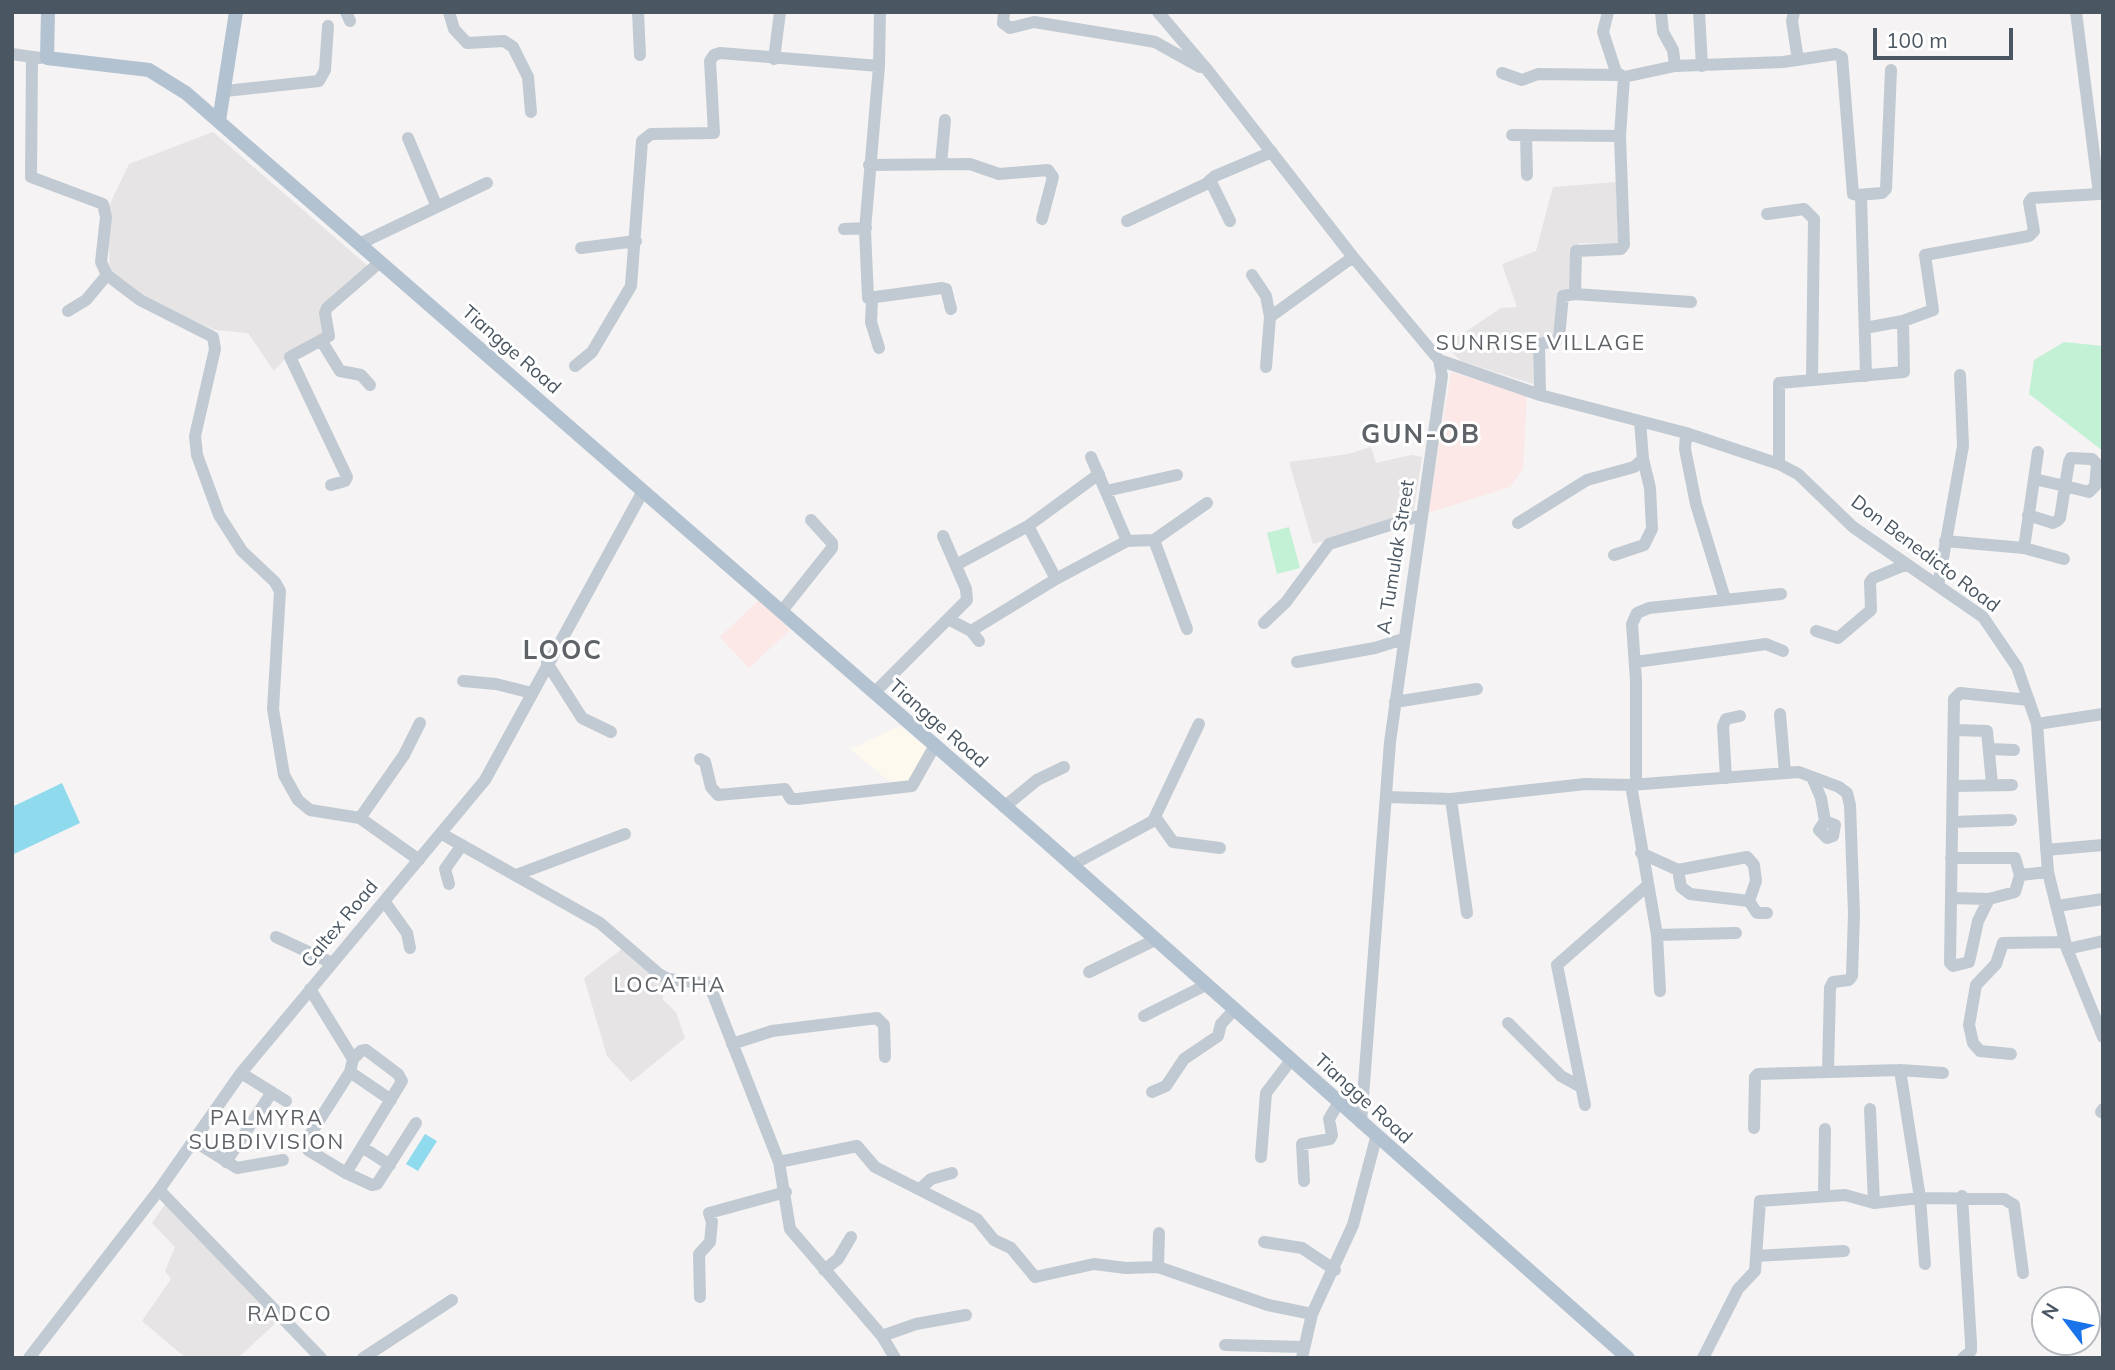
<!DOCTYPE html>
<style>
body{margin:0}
#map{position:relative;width:2115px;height:1370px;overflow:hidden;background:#f5f3f3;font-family:Mulish,sans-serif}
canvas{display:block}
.frame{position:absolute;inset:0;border:14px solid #4a5661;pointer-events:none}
.north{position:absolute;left:2031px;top:1286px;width:70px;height:70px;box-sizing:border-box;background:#fff;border:2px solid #b7bbc0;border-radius:50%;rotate:302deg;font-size:19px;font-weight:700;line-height:28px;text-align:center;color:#4a5661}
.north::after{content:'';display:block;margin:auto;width:24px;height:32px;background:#1a73e8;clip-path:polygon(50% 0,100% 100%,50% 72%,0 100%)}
.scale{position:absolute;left:1873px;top:28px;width:140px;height:32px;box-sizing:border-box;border:4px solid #4a5661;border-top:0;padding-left:9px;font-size:21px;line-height:24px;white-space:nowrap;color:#4a5661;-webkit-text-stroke:5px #fff;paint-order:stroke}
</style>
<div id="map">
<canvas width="2115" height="1370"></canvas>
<div class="frame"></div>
<div class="north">N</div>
<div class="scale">100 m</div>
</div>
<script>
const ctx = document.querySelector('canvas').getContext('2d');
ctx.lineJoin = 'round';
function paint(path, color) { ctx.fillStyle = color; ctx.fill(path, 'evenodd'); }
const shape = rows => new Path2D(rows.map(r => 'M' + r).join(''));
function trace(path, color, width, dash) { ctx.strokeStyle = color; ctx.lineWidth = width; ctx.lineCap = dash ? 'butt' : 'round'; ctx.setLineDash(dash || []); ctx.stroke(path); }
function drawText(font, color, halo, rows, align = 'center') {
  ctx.font = font + ' Mulish,sans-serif'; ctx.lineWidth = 6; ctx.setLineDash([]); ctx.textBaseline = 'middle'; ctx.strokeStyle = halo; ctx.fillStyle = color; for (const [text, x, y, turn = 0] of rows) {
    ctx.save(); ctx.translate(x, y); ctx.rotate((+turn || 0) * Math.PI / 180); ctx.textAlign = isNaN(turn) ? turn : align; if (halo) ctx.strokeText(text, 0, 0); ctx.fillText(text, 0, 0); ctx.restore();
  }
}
const commercial = shape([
 [900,726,929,750,911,785,896,787,850,749]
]);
const education = shape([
 [213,132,369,267,329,303,328,337,290,353,274,371,248,333,215,330,143,298,110,273,107,210,129,164],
 [1616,182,1618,244,1580,243,1570,254,1571,287,1560,295,1553,337,1534,339,1533,384,1461,361,1453,353,1456,338,1501,308,1517,307,1502,264,1536,251,1553,187],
 [1371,447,1376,463,1411,455,1422,457,1413,516,1313,544,1289,462,1348,454],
 [622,949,663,980,663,1000,676,1012,685,1038,631,1082,607,1056,584,978],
 [168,1200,280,1319,238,1358,186,1358,142,1321,171,1279,165,1271,175,1247,152,1223]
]);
const medical = shape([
 [1451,372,1527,395,1523,469,1510,487,1428,513],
 [760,599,790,630,749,668,720,637]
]);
const green = shape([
 [2064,342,2103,346,2103,451,2029,394,2034,360],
 [1289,527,1300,568,1277,574,1267,533]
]);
const water = shape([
 [62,783,80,823,12,855,12,807],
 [425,1134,437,1141,418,1171,406,1164]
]);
const minor = shape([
 [346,12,350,21],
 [449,12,454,29,467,43,504,41,513,47,528,77,531,112],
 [638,12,640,55],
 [880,12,879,66,865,230,868,298,942,288,946,289,951,309],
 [1004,12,1003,23,1010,28,1034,22,1144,40,1155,42,1200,67],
 [1158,12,1209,72,1353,257,1439,360,1442,376,1390,742,1361,1123],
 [1608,12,1603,32,1616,72,1623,77],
 [1661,12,1663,32,1673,50,1675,66],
 [1699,12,1702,66],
 [1794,12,1792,21,1798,60],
 [12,54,40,58],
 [32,57,31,177,103,204,106,217,101,262,107,275,140,300,213,337,215,349,195,436,197,455,219,515,242,551,275,582,280,591,273,709,284,775,298,800,310,810,360,818,419,860],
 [774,59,780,12],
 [1502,73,1522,80,1538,74,1619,75],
 [225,91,319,81,325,70,328,26],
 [1512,135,1620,136],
 [1526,135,1527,175],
 [408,138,437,207],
 [941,164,945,120],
 [869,165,970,164,999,174,1048,170,1053,177,1042,219],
 [1210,180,1230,221],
 [1861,195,1866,376],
 [1767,214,1804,209,1814,219,1812,379],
 [1127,221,1206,184,1215,176,1272,152],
 [844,229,866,228],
 [359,244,487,183],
 [581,248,636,241],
 [1252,275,1266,296,1270,317,1266,367],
 [1575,294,1691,302],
 [872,300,871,322,879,348],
 [68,311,86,300,107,275],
 [1270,317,1353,257],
 [1865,328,1903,321],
 [321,340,340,371,361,375,370,385],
 [1439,360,1540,395,1686,433,1779,464,1798,474,1853,527,1983,617,2017,667,2037,724,2048,872,2067,949,2103,1037],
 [575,366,592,352,631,286,642,141,651,134,714,133,710,61,714,55,720,53,879,66],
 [1540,395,1539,344,1556,341,1559,337,1563,296,1575,294,1576,251,1621,249,1624,245,1620,136,1624,77,1675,66,1783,62,1836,54,1842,57,1853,194,1857,195,1882,193,1886,189,1891,70],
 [1686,433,1685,449,1696,504,1725,599],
 [1091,457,1127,541],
 [1779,464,1779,383,1904,372,1903,321,1933,310,1925,255,2029,236,2034,231,2029,202,2032,198,2099,194,2076,12],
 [331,485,345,481,347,477,290,357,329,336,325,313,327,308,380,262],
 [1106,491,1177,475],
 [2028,515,2053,523,2057,521,2060,518,2065,486,2069,462,2071,458,2092,459,2097,464,2095,486,2089,492,2065,486,2034,479],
 [1518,523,1587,480,1634,467,1643,459],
 [1028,526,1056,579],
 [1154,540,1187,629],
 [1945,541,2024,548,2064,559],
 [2024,548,2038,452],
 [1614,555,1644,545,1652,529,1650,488,1643,459,1640,421],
 [956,565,1028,526,1099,474],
 [1938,586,1963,446,1960,375],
 [781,612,832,548,832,543,811,520],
 [948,619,971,631,979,641],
 [1264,623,1286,602,1329,544,1422,515],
 [971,631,1056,579,1127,541,1154,540,1207,503],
 [1816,631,1838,638,1871,610,1870,582,1873,578,1905,565],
 [1297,662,1375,648,1403,639],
 [1636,662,1766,644,1783,651],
 [547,663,582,718,611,732],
 [463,681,496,684,532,693],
 [874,693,967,600,966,589,943,536],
 [1395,702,1477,689],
 [1780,714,1785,773],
 [2037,724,2103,714],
 [1954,730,1987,731,1992,784],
 [1990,749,2014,750],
 [700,759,705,762,711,787,718,795,785,789,791,799,797,799,912,786,934,747],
 [1812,777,1821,798,1825,821,1819,830,1827,838,1833,836,1835,825,1825,821],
 [1726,778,1723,726,1726,719,1740,716],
 [1631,785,1657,935,1660,991],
 [1636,785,1636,680,1632,624,1637,613,1649,608,1781,594],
 [1954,786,2012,785],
 [1386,797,1451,799,1585,784,1631,785,1799,772,1839,787,1847,793,1850,805,1854,914,1852,976,1849,980,1833,982,1830,988,1828,1071],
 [1451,799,1467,913],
 [1004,807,1037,780,1064,767],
 [360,818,404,755,420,723],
 [1156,818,1173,842,1220,848],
 [1953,822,2011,820],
 [442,834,600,923,659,974,668,979,703,983,711,989,779,1162,790,1229,882,1336,895,1358],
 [2046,850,2103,845],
 [1641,853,1678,870,1747,857,1754,865,1756,881,1749,901,1757,913,1767,913],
 [1072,865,1153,821,1199,724],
 [1678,870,1681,887,1690,894,1749,901],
 [516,875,625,834],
 [2020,875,2048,872],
 [449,884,445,869,462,845],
 [1951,898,1989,899,2015,892,2020,875,2015,858,1951,858],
 [1989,899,1978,921,1969,962,1953,966,1950,963,1954,699,1960,693,2029,700],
 [384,901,407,933,410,948],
 [2057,906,2103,899],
 [1657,935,1736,933],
 [276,937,332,963],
 [2067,949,2103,941],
 [1089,972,1155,940],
 [310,989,353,1059],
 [1144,1016,1206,985],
 [1508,1023,1561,1076,1581,1087],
 [732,1044,772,1031,877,1018,884,1025,885,1057],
 [2011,1054,1980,1051,1973,1043,1969,1025,1976,985,1996,964,2003,943,2065,942],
 [1900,1070,1920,1198,1925,1264],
 [350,1072,391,1100],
 [241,1073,286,1101],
 [1152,1092,1166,1086,1184,1059,1218,1036,1221,1024,1234,1010],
 [1585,1105,1557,965,1647,886],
 [1870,1109,1874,1203],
 [2101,1112,2103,1109],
 [1754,1128,1755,1077,1758,1074,1900,1070,1943,1073],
 [194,1141,237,1168,283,1160],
 [362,1147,390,1165],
 [1261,1157,1266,1093,1291,1060],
 [226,1162,272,1092],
 [779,1162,857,1146,875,1167,977,1219,994,1240,1011,1248,1035,1277,1094,1264,1126,1268,1158,1267,1268,1305,1312,1314],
 [346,1173,402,1081,398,1074,366,1050,361,1051,353,1059,350,1072,306,1141,308,1150,346,1173,372,1185,377,1184,416,1123],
 [1304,1181,1302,1144,1330,1139,1332,1135,1329,1119,1339,1102],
 [920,1189,931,1179,952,1173],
 [159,1190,321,1358],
 [1824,1196,1825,1129],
 [1962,1196,1971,1343,1971,1351,1963,1358],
 [1264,1242,1302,1248,1335,1270],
 [1756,1256,1844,1251],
 [1158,1267,1159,1233],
 [824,1270,838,1259,851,1237],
 [700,1297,699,1254,710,1242,712,1222,709,1213,786,1192],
 [882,1336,916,1324,966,1315],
 [1225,1345,1304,1347],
 [29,1358,159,1190,241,1073,485,780,643,491],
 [363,1358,452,1300],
 [1302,1358,1312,1314,1353,1225,1376,1138],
 [1703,1358,1738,1289,1755,1271,1760,1201,1845,1195,1874,1203,1920,1198,2004,1199,2014,1205,2023,1273]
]);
const major = shape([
 [48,12,47,58,149,70,186,93,1046,842,1628,1358],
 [219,121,236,12]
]);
const streetNames = [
 ["Tiangge Road",511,350,41],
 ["Don Benedicto Road",1925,554,37],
 ["A. Tumulak Street",1396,557,-81],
 ["Tiangge Road",938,724,41],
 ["Caltex Road",340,924,-50],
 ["Tiangge Road",1363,1099,42]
];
const neighbourhoodNames = [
 ["SUNRISE VILLAGE",1541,344],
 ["LOCATHA",670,986],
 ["PALMYRA",267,1119],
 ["SUBDIVISION",267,1143],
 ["RADCO",290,1315]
];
const districtNames = [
 ["GUN-OB",1421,435],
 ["LOOC",563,651]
];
paint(commercial, '#fdf9ef');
paint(education, '#e6e4e5');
paint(medical, '#fce8e6');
paint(green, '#c3f1d5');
paint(water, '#90daee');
trace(minor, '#c1cad2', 12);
trace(major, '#b3c2d1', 14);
drawText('19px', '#4a5661', '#fff', streetNames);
ctx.letterSpacing = '2px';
drawText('21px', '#5f6368', '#fff', neighbourhoodNames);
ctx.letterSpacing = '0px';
ctx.letterSpacing = '2px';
drawText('bold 26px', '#5f6368', '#fff', districtNames);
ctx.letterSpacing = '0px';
</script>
